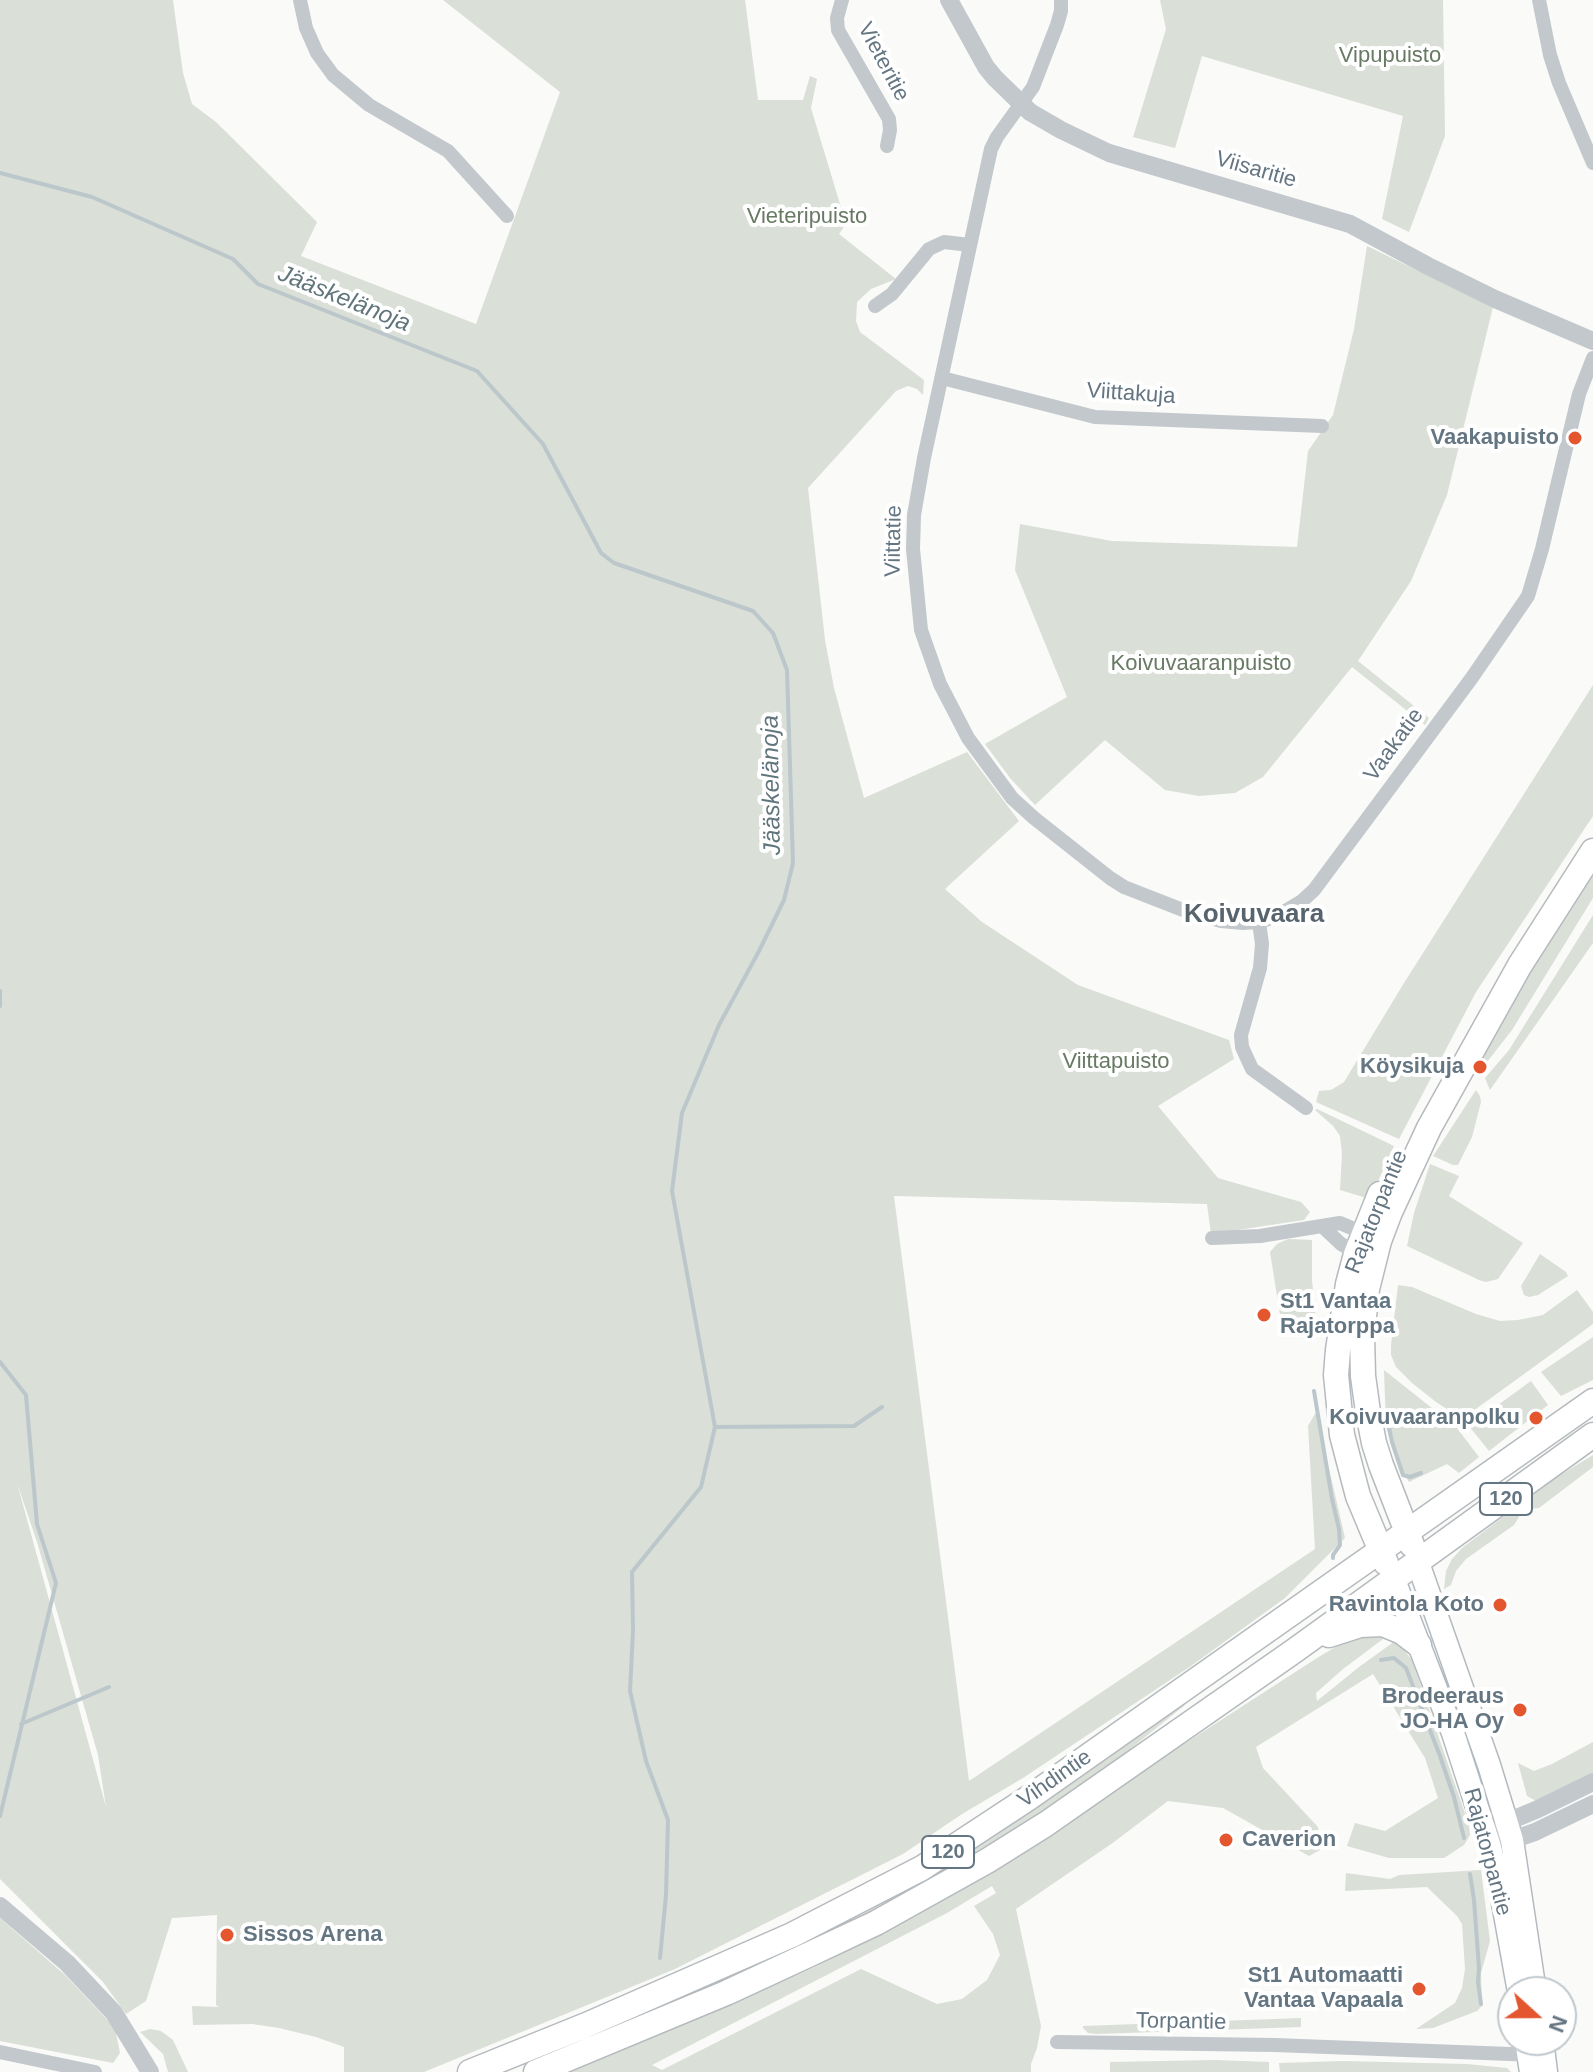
<!DOCTYPE html>
<meta charset="utf-8">
<style>
body{margin:0}
#map{position:relative;width:1593px;height:2072px;overflow:hidden;background:#fafaf8;font-family:Arial,sans-serif}
canvas{display:block}
.north{position:absolute;left:1497px;top:1976px;width:80px;height:80px;box-sizing:border-box;background:#fff;border:2px solid #c1c8cd;border-radius:50%;rotate:111deg;font-size:22px;font-weight:700;line-height:32px;text-align:center;color:#657683}
.north::after{content:'';display:block;margin:auto;width:28px;height:36px;background:#e4572e;clip-path:polygon(50% 0,100% 100%,50% 72%,0 100%)}
</style>
<div id="map">
<canvas width="1593" height="2072"></canvas>
<div class="north">N</div>
</div>
<script>
const ctx = document.querySelector('canvas').getContext('2d');
ctx.lineJoin = 'round';
function paint(path, color) { ctx.fillStyle = color; ctx.fill(path, 'evenodd'); }
const shape = rows => new Path2D(rows.map(r => 'M' + r).join(''));
function trace(path, color, width, dash) { ctx.strokeStyle = color; ctx.lineWidth = width; ctx.lineCap = dash ? 'butt' : 'round'; ctx.setLineDash(dash || []); ctx.stroke(path); }
function drawText(font, color, halo, rows, align = 'center') {
  ctx.font = font + ' Arial,sans-serif'; ctx.lineWidth = 8; ctx.setLineDash([]); ctx.textBaseline = 'middle'; ctx.strokeStyle = halo; ctx.fillStyle = color; for (const [text, x, y, turn = 0] of rows) {
    ctx.save(); ctx.translate(x, y); ctx.rotate((+turn || 0) * Math.PI / 180); ctx.textAlign = isNaN(turn) ? turn : align; if (halo) ctx.strokeText(text, 0, 0); ctx.fillText(text, 0, 0); ctx.restore();
  }
}
const green = shape([
 [0,0,173,0,183,73,192,104,216,122,317,222,301,256,476,324,560,92,443,0,745,0,758,100,803,100,810,76,817,79,811,108,846,224,839,234,896,279,871,289,857,302,856,321,860,332,924,380,923,395,917,389,908,386,896,391,808,488,825,640,834,688,864,798,967,752,1019,821,945,889,982,922,1078,985,1229,1040,1234,1059,1158,1106,1218,1178,1301,1202,1310,1212,1304,1220,1211,1234,1207,1204,894,1196,969,1781,1315,1549,1308,1426,1316,1412,1345,1538,1285,1598,1191,1666,1023,1778,962,1814,903,1854,675,1969,424,2072,344,2072,344,2047,316,2037,279,2028,252,2024,193,2025,192,2006,219,2007,216,2005,217,1915,172,1918,146,2001,126,2014,103,1982,0,1879],
 [17,1483,37,1542,98,1755,106,1807],
 [1160,0,1443,0,1445,136,1409,232,1382,219,1403,116,1202,56,1175,148,1133,137,1166,29],
 [1367,246,1493,307,1447,495,1411,581,1358,661,1429,718,1425,725,1352,667,1263,777,1235,793,1199,796,1165,790,1105,740,1035,805,1010,778,985,744,1067,697,1015,570,1020,524,1112,541,1297,547,1308,451,1333,415,1354,329],
 [1593,685,1593,816,1476,992,1399,1139,1316,1102,1319,1091,1331,1090,1344,1082,1404,983],
 [1593,871,1593,898,1512,1030,1487,1062,1481,1058,1491,1032],
 [1593,915,1593,943,1490,1090,1485,1078,1509,1050],
 [1476,1090,1480,1096,1481,1102,1472,1137,1458,1165,1453,1165,1433,1156],
 [1317,1109,1394,1146,1370,1199,1340,1190,1342,1154,1340,1136,1333,1126,1315,1110],
 [1430,1164,1459,1176,1449,1196,1523,1243,1498,1279,1486,1282,1479,1280,1407,1246,1414,1213],
 [1288,1239,1312,1240,1312,1280,1316,1319,1281,1321,1270,1252,1277,1244],
 [1540,1254,1566,1272,1568,1276,1538,1295,1529,1297,1524,1295,1521,1286],
 [1398,1285,1412,1287,1476,1314,1500,1321,1518,1320,1543,1315,1577,1290,1593,1312,1593,1324,1462,1419,1436,1402,1412,1383,1396,1367,1391,1355,1391,1345],
 [1593,1337,1593,1380,1561,1396,1541,1372],
 [1384,1370,1457,1428,1479,1457,1459,1473,1447,1464,1409,1482,1398,1463,1386,1427],
 [1531,1381,1548,1405,1489,1451,1469,1426],
 [1593,1455,1593,1467,1539,1508,1530,1509,1522,1503,1557,1477],
 [1515,1508,1519,1517,1514,1525,1466,1559,1456,1571,1451,1585,1444,1589,1446,1571,1452,1559,1462,1548],
 [1384,1633,1383,1639,1343,1669,1316,1693,1317,1701,1359,1667,1395,1641,1401,1646,1412,1660,1469,1825,1470,1835,1464,1845,1444,1858,1389,1858,1347,1846,1355,1823,1385,1831,1438,1798,1425,1758,1373,1674,1256,1747,1263,1768,1318,1827,1320,1850,1309,1856,1223,1808,1168,1801,1114,1842,1016,1909,1041,2026,1037,2048,1031,2064,1031,2072,569,2072,813,1968,941,1901,1317,1658,1352,1637],
 [992,1886,996,1893,974,1906,993,1934,1000,1955,987,1980,962,1999,937,2004,861,1969,662,2070,652,2065,947,1913],
 [1184,1703,1185,1705,1093,1779,1037,1817,869,1913,721,1984,527,2063,526,2060,718,1981,799,1945,863,1914,973,1850],
 [1593,1742,1593,1774,1536,1801,1527,1796,1518,1763,1534,1771,1552,1764],
 [1481,1870,1490,1941,1481,1973,1482,2006,1477,2011,1433,2028,1416,2029,1455,2003,1462,1988,1465,1969,1462,1924,1457,1916,1427,1887,1345,1891,1346,1873,1390,1879,1399,1875],
 [0,1918,65,1975,115,2028,120,2053,113,2063,0,2041],
 [1301,2018,1301,2027,1097,2034,1088,2033,1083,2028,1083,2026],
 [150,2029,161,2031,173,2040,188,2072,168,2072,163,2054,140,2032],
 [1216,2060,1269,2062,1269,2072,1110,2072,1110,2062],
 [1344,2061,1467,2064,1507,2068,1511,2072,1280,2072,1279,2063]
]);
const stream = shape([
 [0,173,92,197,233,259,258,284,477,371,543,444,601,553,614,563,753,611,773,633,787,670,793,863,784,900,759,951,719,1025,682,1113,672,1191,715,1427,701,1487,632,1572,633,1630,630,1691,646,1761,668,1820,666,1895,660,1958],
 [0,991,0,1006],
 [0,1362,26,1395,37,1524,56,1583,0,1816],
 [1314,1391,1332,1499,1339,1529,1340,1545,1333,1555,1333,1558],
 [1387,1418,1392,1442,1403,1475,1410,1477,1421,1473],
 [715,1427,854,1426,882,1407],
 [1381,1660,1394,1658,1406,1668,1440,1756,1454,1797,1464,1838],
 [21,1724,109,1687],
 [1470,1874,1474,1900,1479,1968,1478,1982,1481,2004]
]);
const minor = shape([
 [300,0,306,28,317,53,333,75,369,105,448,151,507,216],
 [842,0,837,18,838,30,889,119,890,130,887,146],
 [1061,0,1061,11,1057,25,1033,87,997,137,991,149,924,458,914,515,913,549,921,630,940,684,968,738,1012,798,1034,818,1110,878,1124,887,1188,912,1221,921,1243,923,1259,922,1277,916,1302,901,1314,890,1471,679,1528,596,1542,549,1579,394,1593,358],
 [1539,0,1550,55,1559,83,1593,163],
 [875,306,892,294,929,249,944,242,970,245],
 [942,378,1095,417,1322,426],
 [1259,922,1262,944,1260,968,1241,1035,1242,1047,1252,1069,1306,1108],
 [1323,1227,1341,1244,1361,1255],
 [1212,1238,1260,1236,1340,1223,1368,1235],
 [1057,2042,1275,2045,1536,2055],
 [0,2052,95,2072]
]);
const tertiary = shape([
 [949,0,986,67,995,78,1030,112,1061,130,1109,153,1350,224,1428,266,1495,299,1593,341],
 [1498,1833,1507,1822,1538,1809,1593,1782],
 [1499,1842,1512,1840,1535,1832,1593,1804],
 [0,1906,67,1963,114,2013,150,2072]
]);
const secondary = shape([
 [1418,1563,1489,1765,1512,1840,1535,1992],
 [1394,1580,1453,1733,1489,1844,1501,1892,1519,1992],
 [1526,2040,1531,2072],
 [1542,2040,1546,2072]
]);
const primary = shape([
 [1380,1194,1356,1254,1348,1284,1338,1350,1336,1375,1342,1435,1358,1496,1386,1563],
 [1412,1545,1381,1465,1374,1443,1368,1412,1363,1376,1362,1335,1367,1289,1379,1241,1390,1212,1429,1128,1520,965,1593,851],
 [1329,1635,1360,1625,1383,1624,1402,1632,1419,1645],
 [470,2072,584,2026,792,1935,922,1868,1030,1797,1593,1401],
 [536,2072,726,1993,808,1955,876,1923,987,1861,1046,1824,1294,1651,1593,1435]
]);
const markers = [
 [1575,438,8,"#e4572e"],
 [1480,1067,8,"#e4572e"],
 [1264,1315,8,"#e4572e"],
 [1536,1418,8,"#e4572e"],
 [1500,1605,8,"#e4572e"],
 [1520,1710,8,"#e4572e"],
 [1226,1840,8,"#e4572e"],
 [227,1935,8,"#e4572e"],
 [1419,1989,8,"#e4572e"]
];
const shields = [
 [1506,1499,52],
 [948,1852,52]
];
const shieldNames = [
 ["120",1506,1499],
 ["120",948,1852]
];
const parkNames = [
 ["Vipupuisto",1390,56],
 ["Vieteripuisto",807,217],
 ["Koivuvaaranpuisto",1201,664],
 ["Viittapuisto",1116,1062]
];
const streetNames = [
 ["Vieteritie",883,62,62],
 ["Viisaritie",1256,170,16],
 ["Viittakuja",1131,394,4],
 ["Viittatie",894,541,-89],
 ["Vaakatie",1394,745,-54],
 ["Rajatorpantie",1377,1212,-68],
 ["Vihdintie",1055,1779,-35],
 ["Rajatorpantie",1487,1852,75],
 ["Torpantie",1181,2022,1]
];
const poiNames = [
 ["Vaakapuisto",1559,438],
 ["Köysikuja",1464,1067],
 ["St1 Vantaa",1280,1302,"left"],
 ["Rajatorppa",1280,1327,"left"],
 ["Koivuvaaranpolku",1520,1418],
 ["Ravintola Koto",1484,1605],
 ["Brodeeraus",1504,1697],
 ["JO-HA Oy",1504,1722],
 ["Caverion",1242,1840,"left"],
 ["Sissos Arena",243,1935,"left"],
 ["St1 Automaatti",1403,1976],
 ["Vantaa Vapaala",1403,2001]
];
const waterNames = [
 ["Jääskelänoja",344,299,22],
 ["Jääskelänoja",772,785,-91]
];
const quarterNames = [
 ["Koivuvaara",1254,915]
];
paint(green, '#dadfd7');
trace(stream, '#bbc7cb', 4);
trace(secondary, '#b3babf', 25);
trace(primary, '#b5babe', 27);
trace(minor, '#c3c8cc', 14);
trace(tertiary, '#c3c8cc', 18);
trace(secondary, '#fff', 22);
trace(primary, '#fff', 24);
for (const [x, y, r, color] of markers) { const dot = new Path2D(); dot.arc(x, y, r, 0, 2 * Math.PI); ctx.fillStyle = color; ctx.fill(dot); trace(dot, '#fff', 3); }
for (const [x, y, w] of shields) { const box = new Path2D(); box.roundRect(x - w / 2, y - 16, w, 32, 6); ctx.fillStyle = '#fff'; ctx.fill(box); trace(box, '#657683', 2); }
drawText('bold 20px', '#657683', null, shieldNames);
drawText('22px', '#687a64', '#fff', parkNames);
drawText('22px', '#657683', '#fff', streetNames);
drawText('bold 22px', '#657683', '#fff', poiNames, 'right');
drawText('italic 24px', '#60757c', '#fff', waterNames);
drawText('bold 26px', '#57646e', '#fff', quarterNames);
</script>
